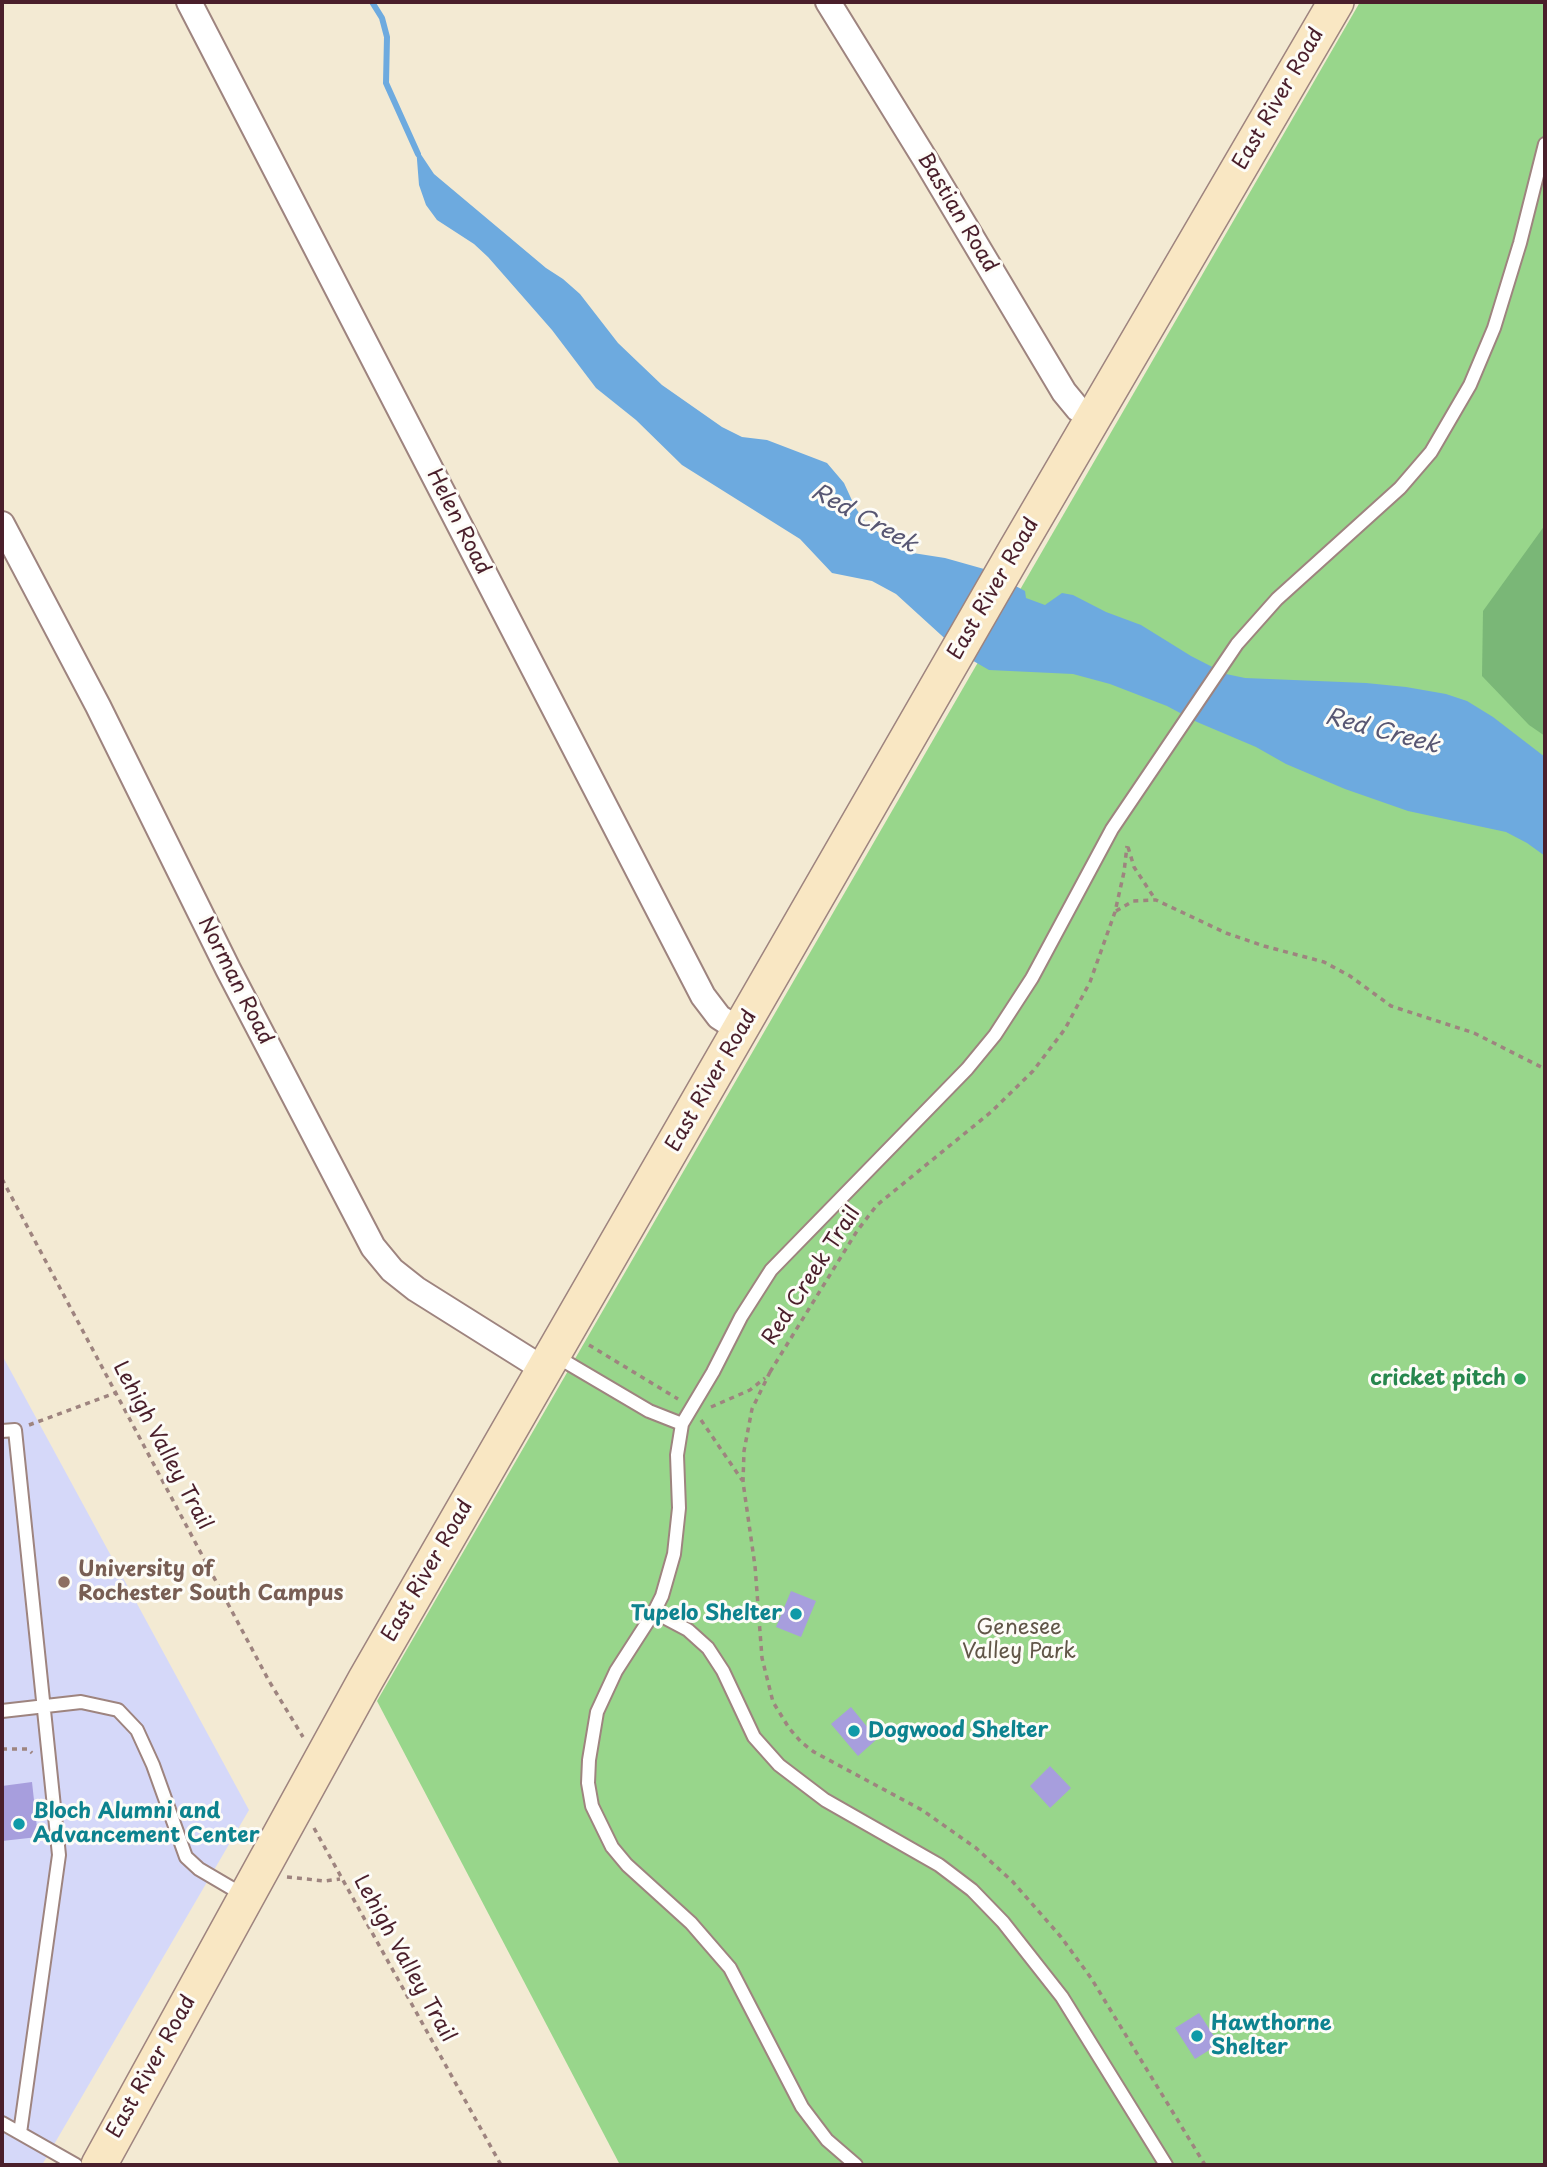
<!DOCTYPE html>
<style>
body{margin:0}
#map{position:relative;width:1547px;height:2167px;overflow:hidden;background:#f3ead3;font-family:"Playpen Sans",sans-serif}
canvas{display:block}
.frame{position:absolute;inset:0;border:4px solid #4a1f2b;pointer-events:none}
</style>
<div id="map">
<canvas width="1547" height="2167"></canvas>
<div class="frame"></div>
</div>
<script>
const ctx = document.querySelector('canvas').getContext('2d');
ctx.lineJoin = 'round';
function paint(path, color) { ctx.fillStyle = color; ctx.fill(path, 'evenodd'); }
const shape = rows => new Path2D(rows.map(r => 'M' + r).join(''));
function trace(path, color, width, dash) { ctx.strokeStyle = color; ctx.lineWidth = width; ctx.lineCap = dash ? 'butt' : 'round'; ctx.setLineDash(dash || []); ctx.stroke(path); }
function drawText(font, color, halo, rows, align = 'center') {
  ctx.font = font + ' "Playpen Sans",sans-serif'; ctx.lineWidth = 6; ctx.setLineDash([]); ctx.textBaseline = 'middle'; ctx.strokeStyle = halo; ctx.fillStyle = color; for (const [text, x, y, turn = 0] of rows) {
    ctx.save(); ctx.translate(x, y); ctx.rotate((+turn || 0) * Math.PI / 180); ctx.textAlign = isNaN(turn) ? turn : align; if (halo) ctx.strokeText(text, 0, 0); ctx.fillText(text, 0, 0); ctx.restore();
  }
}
const built = shape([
 [2,1355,249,1810,42,2165,2,2165]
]);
const green = shape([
 [1360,2,1545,2,1545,2165,620,2165,377,1701]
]);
const forest = shape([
 [1545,525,1545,736,1529,725,1482,676,1483,611]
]);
const water = shape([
 [416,147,434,174,546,268,563,279,580,294,618,343,662,385,722,427,742,437,767,440,827,463,844,483,855,507,868,526,913,553,945,558,984,569,1025,591,1026,598,1045,605,1062,593,1073,595,1106,612,1141,625,1191,656,1226,674,1245,678,1366,683,1406,687,1446,694,1467,701,1493,717,1545,757,1545,856,1527,843,1506,832,1408,811,1345,789,1286,764,1256,747,1197,722,1167,706,1110,684,1073,674,989,670,963,655,896,594,872,581,832,573,800,539,682,465,636,420,596,388,552,330,488,257,474,244,437,220,426,205,419,185]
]);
const stream = shape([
 [372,2,382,18,387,37,386,83,418,154]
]);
const building = shape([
 [791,1591,816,1601,801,1637,776,1627],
 [851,1707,877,1739,858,1756,831,1724],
 [1050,1766,1071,1788,1050,1808,1030,1786],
 [32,1782,38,1837,2,1841,2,1786],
 [1199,2013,1219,2044,1195,2059,1175,2028]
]);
const path = shape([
 [1128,847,1134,867,1155,899],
 [1116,911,1133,901,1156,900,1226,933,1264,946,1324,962,1350,976,1391,1006,1474,1033,1545,1069],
 [2,1179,269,1681,303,1737],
 [589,1345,678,1399],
 [770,1372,752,1409,744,1451,743,1482,755,1566,762,1658,773,1702,789,1728,801,1742,814,1752,922,1810,976,1848,1013,1882,1061,1937,1091,1978,1205,2165],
 [770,1372,857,1231,877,1205,991,1112,1033,1071,1065,1029,1090,982,1115,912,1124,872,1127,846],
 [711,1407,750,1390,765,1378],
 [701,1420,742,1480],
 [29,1425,115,1393],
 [2,1749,28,1749,32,1753],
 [314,1828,501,2165],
 [287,1877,325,1881,340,1879]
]);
const lane = shape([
 [554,1355,649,1411,682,1424,677,1455,679,1508,674,1554,662,1596,654,1612,616,1671,597,1712,589,1760,588,1783,592,1806,612,1847,627,1865,691,1923,730,1968,802,2107,827,2140,856,2165],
 [682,1424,713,1372,741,1317,771,1270,967,1069,995,1035,1032,978,1112,829,1237,644,1277,599,1400,488,1431,452,1470,385,1494,328,1520,243,1545,144],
 [2,1431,15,1430,59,1855,20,2133],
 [654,1612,688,1630,708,1648,723,1671,754,1737,779,1765,825,1800,939,1865,972,1890,1003,1922,1062,1997,1166,2165],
 [2,1711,81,1702,118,1710,137,1730,153,1765,186,1857,199,1869,245,1896],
 [2,2123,76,2165]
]);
const street = shape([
 [189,2,703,996,719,1017,741,1031],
 [828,2,925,159,1064,392,1078,409,1092,419],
 [2,524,98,706,228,969,373,1247,392,1270,416,1289,545,1370]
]);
const secondary = shape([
 [99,2165,366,1679,1016,550,1336,2]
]);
const markers = [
 [1520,1379,7,"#2e9e5b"],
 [64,1582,7,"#8d6e63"],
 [796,1614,7,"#0f9aa8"],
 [854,1731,7,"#0f9aa8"],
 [19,1824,7,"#0f9aa8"],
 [1197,2036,7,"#0f9aa8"]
];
const streetNames = [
 ["East River Road",1279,99,-60],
 ["Bastian Road",957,213,59],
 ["Helen Road",458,522,63],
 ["East River Road",994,589,-60],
 ["Norman Road",235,981,63],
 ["East River Road",712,1081,-60],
 ["Red Creek Trail",812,1276,-57],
 ["Lehigh Valley Trail",162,1446,62],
 ["East River Road",428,1571,-60],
 ["Lehigh Valley Trail",404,1959,61],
 ["East River Road",152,2067,-61]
];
const leisureNames = [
 ["cricket pitch",1506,1379]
];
const educationNames = [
 ["University of",78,1570],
 ["Rochester South Campus",78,1594]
];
const cultureNames = [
 ["Tupelo Shelter",782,1614,"right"],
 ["Dogwood Shelter",868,1731],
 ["Bloch Alumni and",33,1812],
 ["Advancement Center",33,1836],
 ["Hawthorne",1211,2024],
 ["Shelter",1211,2048]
];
const parkNames = [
 ["Genesee",1019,1628],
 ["Valley Park",1019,1652]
];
const waterNames = [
 ["Red Creek",864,519,29],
 ["Red Creek",1382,732,15]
];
paint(built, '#d5d8f9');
paint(green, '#98d68b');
paint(forest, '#7ab777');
paint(water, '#6daadf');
trace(stream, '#6daadf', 6);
paint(building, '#a79edd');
trace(lane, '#9e847f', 16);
trace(street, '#9e847f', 28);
trace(secondary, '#9e847f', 38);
trace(path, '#9e847f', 3.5, [5, 5]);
trace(lane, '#fff', 12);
trace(street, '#fff', 24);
trace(secondary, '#f9e7c3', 35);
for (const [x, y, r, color] of markers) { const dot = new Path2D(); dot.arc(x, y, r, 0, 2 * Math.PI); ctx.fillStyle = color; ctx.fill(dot); trace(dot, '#fdfcf7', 2.5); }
drawText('21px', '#4a1f2b', '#fdfcf7', streetNames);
drawText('bold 21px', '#27864d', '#fdfcf7', leisureNames, 'right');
drawText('bold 21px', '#785e54', '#fdfcf7', educationNames, 'left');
drawText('bold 21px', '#0d838f', '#fdfcf7', cultureNames, 'left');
drawText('21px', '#615648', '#fdfcf7', parkNames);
drawText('italic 23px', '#585773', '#fdfcf7', waterNames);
</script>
